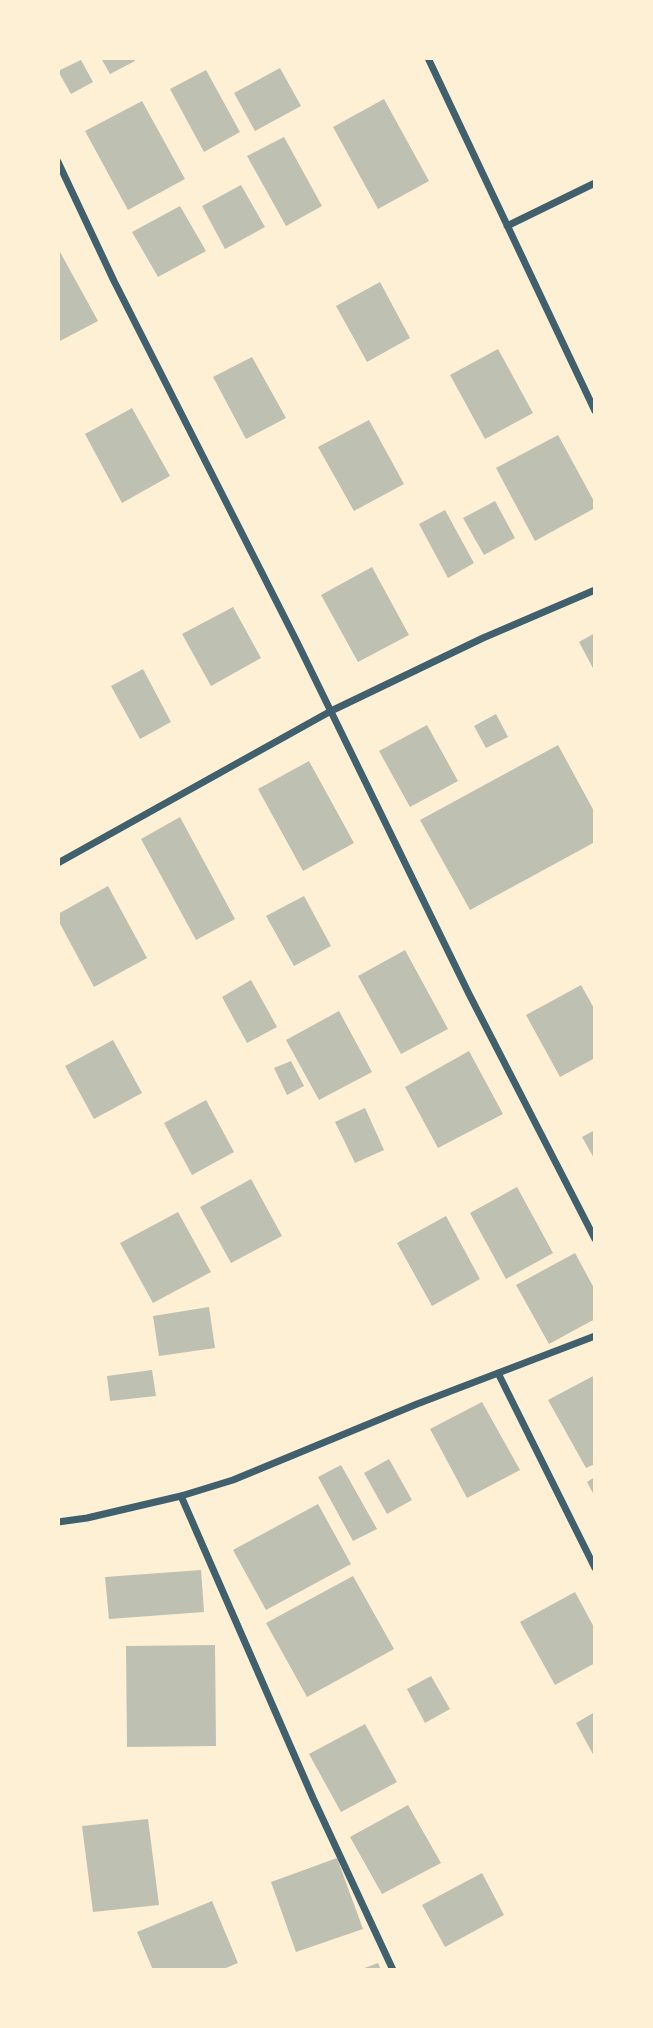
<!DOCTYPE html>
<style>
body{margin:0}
#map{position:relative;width:653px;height:2028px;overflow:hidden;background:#fdf0d5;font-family:"Varela Round",sans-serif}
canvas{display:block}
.frame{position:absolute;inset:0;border:60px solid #fdf0d5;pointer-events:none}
</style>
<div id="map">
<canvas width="653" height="2028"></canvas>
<div class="frame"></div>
</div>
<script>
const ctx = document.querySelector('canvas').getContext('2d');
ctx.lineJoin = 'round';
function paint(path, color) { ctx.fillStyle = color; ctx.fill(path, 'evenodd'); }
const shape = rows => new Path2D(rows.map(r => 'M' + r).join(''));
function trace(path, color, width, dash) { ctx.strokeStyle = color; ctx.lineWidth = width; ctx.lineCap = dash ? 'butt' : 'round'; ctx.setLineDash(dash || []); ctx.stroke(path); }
const building = shape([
 [101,58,133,58,135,61,110,74],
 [81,60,93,82,71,94,58,71],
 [280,68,301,106,255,131,234,93],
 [206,70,240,132,204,152,170,89],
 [384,99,429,181,378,209,333,127],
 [142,101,185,179,128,210,85,131],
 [284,137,322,206,286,226,247,156],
 [241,185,265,227,225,249,202,206],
 [180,206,206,251,158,277,132,232],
 [60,252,98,321,58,342,58,253],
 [380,282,410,338,367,362,336,306],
 [498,349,533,413,485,439,450,375],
 [252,357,286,418,246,439,213,377],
 [132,408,170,476,122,503,85,434],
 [369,420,404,484,354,511,318,447],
 [558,435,595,503,595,508,535,541,496,468],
 [495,501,515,538,484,555,463,518],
 [445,510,474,563,448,578,419,524],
 [372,567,409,635,358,662,321,595],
 [233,607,261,658,211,686,182,634],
 [595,633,595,672,579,642],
 [143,669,171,722,140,739,111,686],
 [496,714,508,737,486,748,474,726],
 [427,725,458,781,410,807,379,751],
 [558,745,595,813,595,842,470,910,420,820],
 [309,761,354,843,303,871,258,789],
 [180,817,235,919,196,940,141,839],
 [108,886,147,958,94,987,58,920,58,914],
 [304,896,331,946,294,966,266,916],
 [405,950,448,1029,401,1054,358,976],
 [251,980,277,1027,247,1043,222,997],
 [581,985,595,1010,595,1058,560,1077,526,1015],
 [339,1011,372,1072,319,1100,286,1040],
 [113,1040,142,1093,94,1119,65,1066],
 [469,1051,503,1114,438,1148,405,1087],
 [291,1061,304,1086,287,1095,274,1068],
 [206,1100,234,1152,192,1175,164,1123],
 [365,1108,384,1150,355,1163,335,1122],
 [595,1130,595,1160,582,1137],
 [251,1179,282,1236,231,1263,200,1207],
 [517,1187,553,1253,506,1279,470,1213],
 [178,1212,211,1272,153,1303,120,1243],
 [446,1216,480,1279,432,1306,397,1243],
 [575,1253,595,1290,595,1319,549,1344,516,1285],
 [209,1307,215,1348,159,1356,153,1316],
 [152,1370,156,1396,110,1401,107,1376],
 [595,1375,595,1464,586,1468,548,1400],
 [482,1402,520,1470,467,1498,430,1429],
 [389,1459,412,1500,387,1514,364,1473],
 [341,1465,377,1529,353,1541,318,1477],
 [595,1477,595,1497,587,1482],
 [318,1504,351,1564,266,1610,233,1550],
 [201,1570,204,1612,109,1619,105,1577],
 [353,1576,394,1649,307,1697,266,1623],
 [575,1592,595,1629,595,1663,555,1685,520,1622],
 [215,1645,216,1746,127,1747,126,1646],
 [431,1676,450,1709,425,1723,407,1689],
 [595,1712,595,1758,576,1723],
 [365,1724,397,1782,341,1812,309,1754],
 [408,1805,441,1863,382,1894,350,1837],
 [148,1819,159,1905,93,1912,82,1826],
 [337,1858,363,1929,296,1952,271,1882],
 [482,1873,504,1915,445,1947,422,1905],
 [212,1901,238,1963,221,1970,153,1970,137,1932],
 [378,1963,381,1970,359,1970]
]);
const minor = shape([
 [428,58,595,411],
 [58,162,114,281,297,642,469,994,595,1239],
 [507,226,595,183],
 [58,863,331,711,483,638,595,590],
 [498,1373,595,1568],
 [181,1496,313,1798,393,1970],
 [58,1522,87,1518,181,1496,233,1480,417,1404,595,1336]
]);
paint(building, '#bec0b2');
trace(minor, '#3f606c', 7);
</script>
